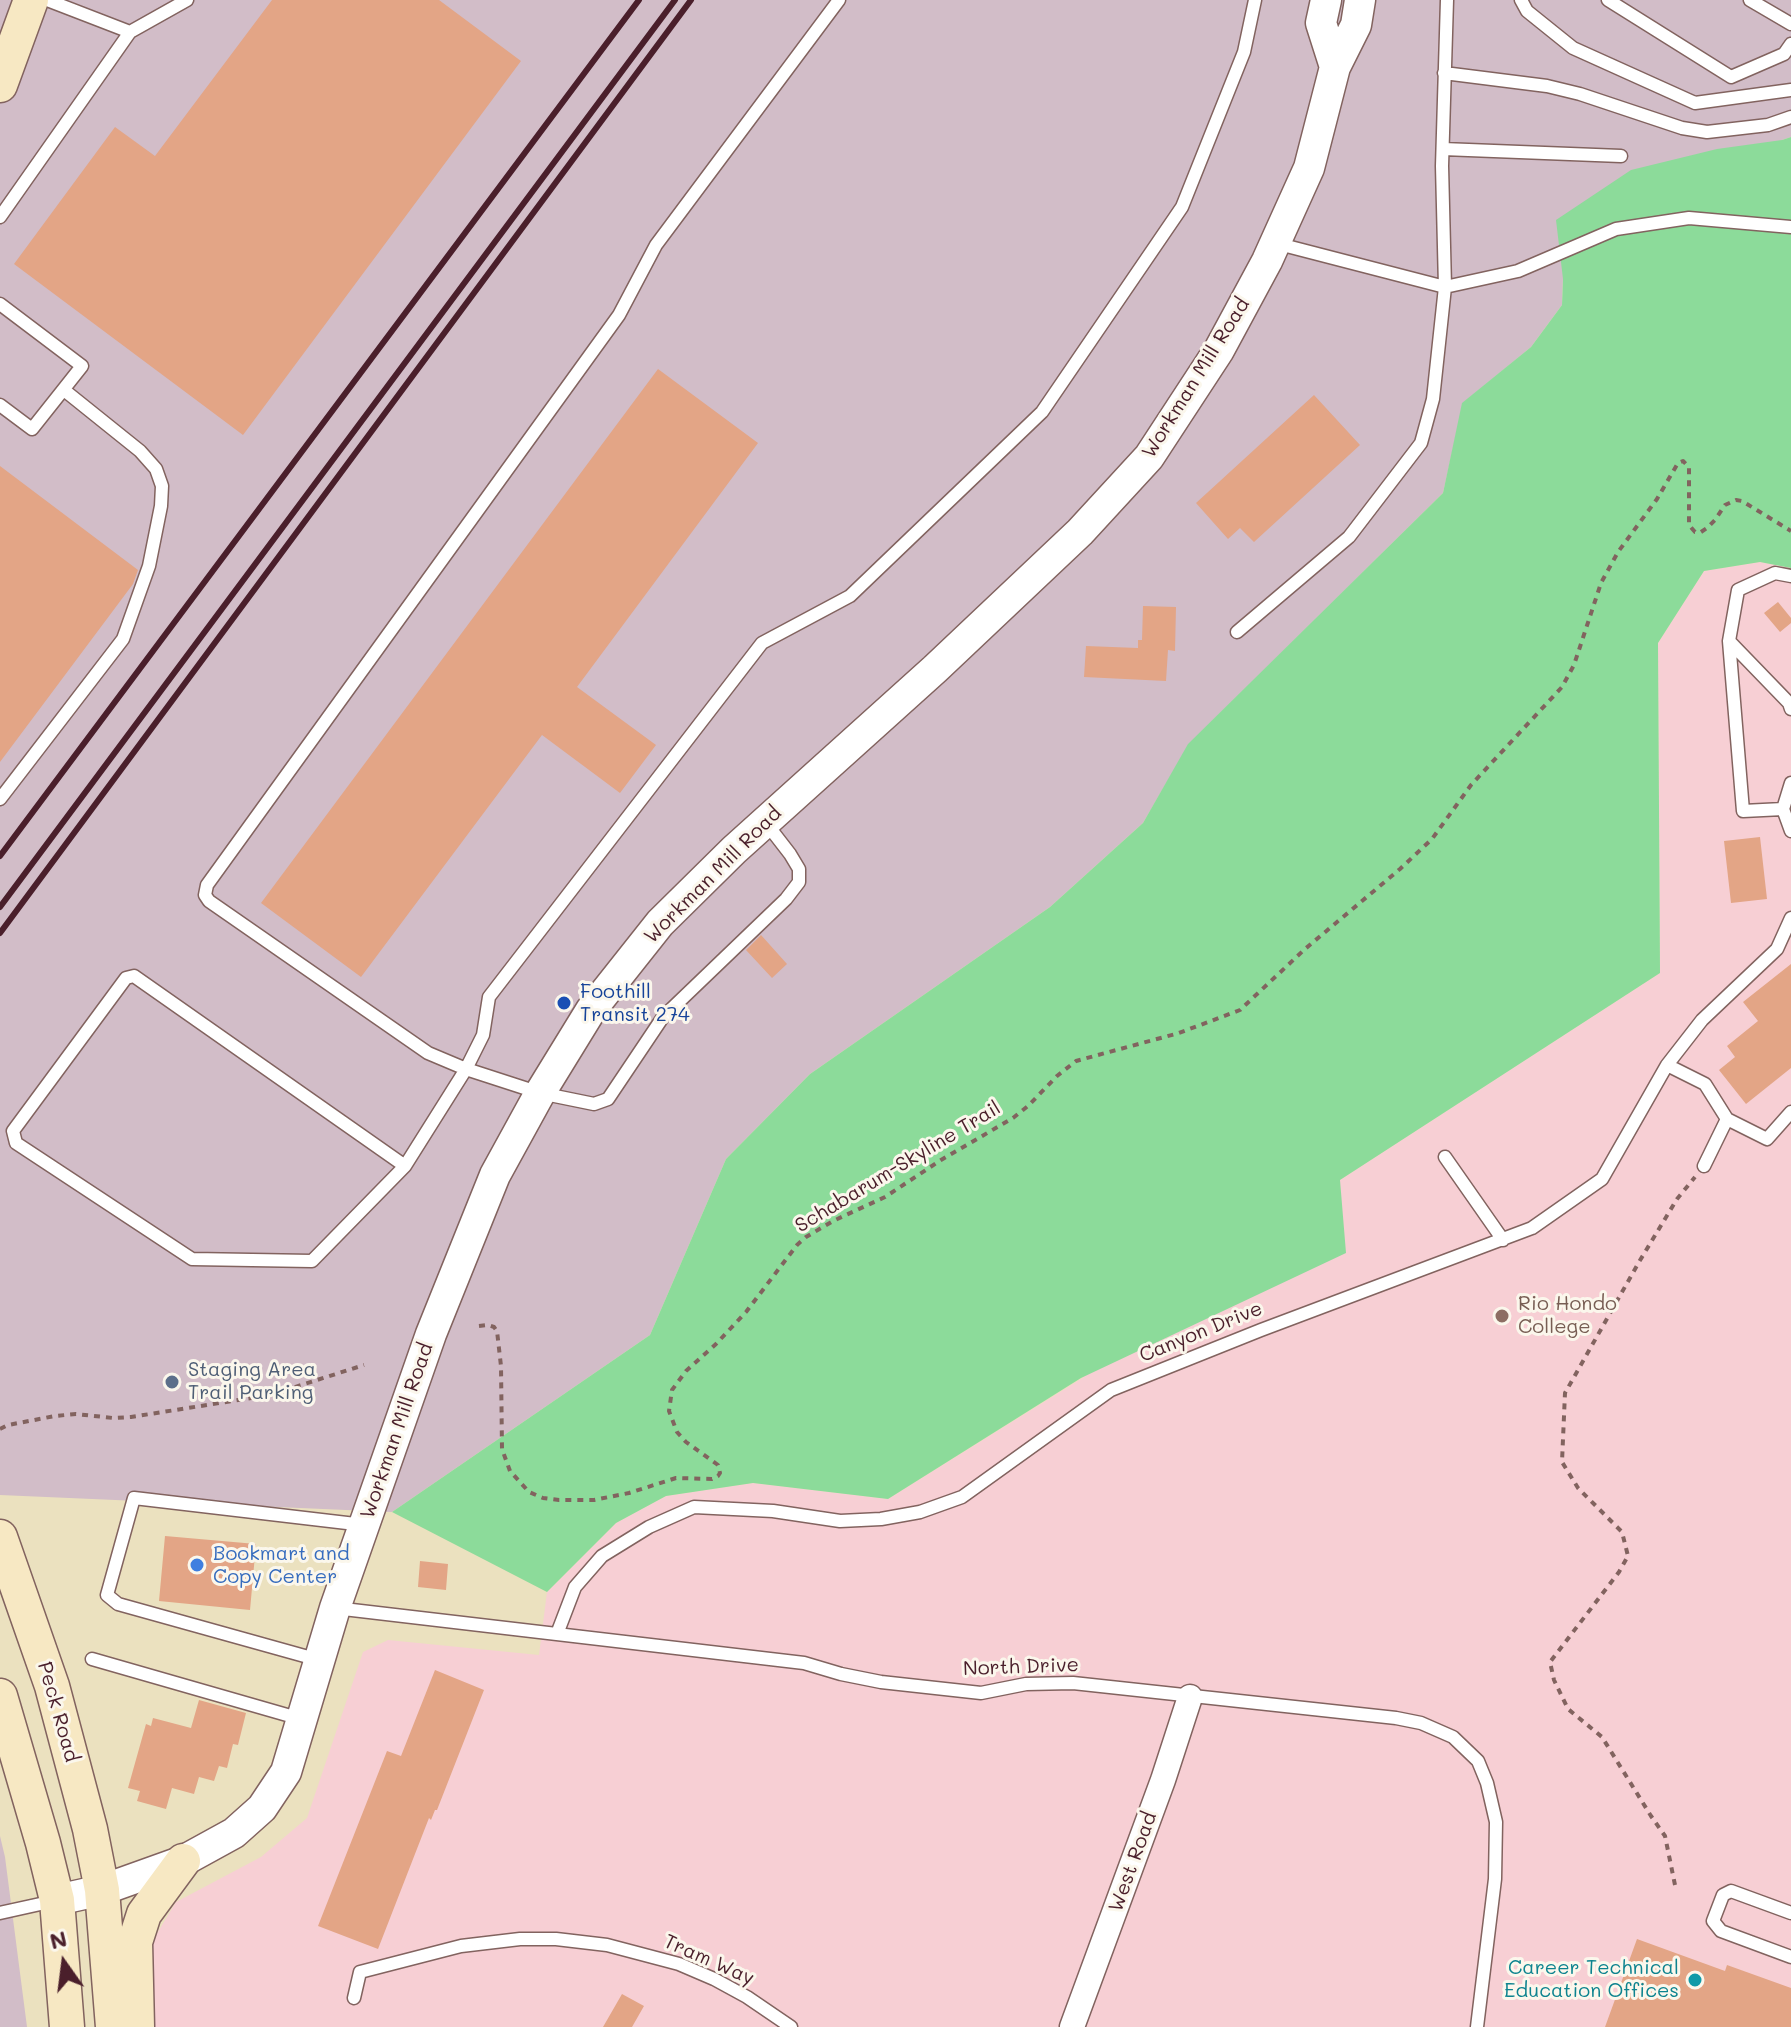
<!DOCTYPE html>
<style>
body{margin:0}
#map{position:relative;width:1791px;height:2027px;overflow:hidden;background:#ebe1bf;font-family:Mali,sans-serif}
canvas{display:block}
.north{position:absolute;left:24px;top:1923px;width:80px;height:80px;-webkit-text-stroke:6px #fbf7ec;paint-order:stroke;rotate:346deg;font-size:22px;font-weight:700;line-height:32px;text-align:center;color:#4a1f2b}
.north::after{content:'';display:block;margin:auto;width:28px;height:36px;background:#4a1f2b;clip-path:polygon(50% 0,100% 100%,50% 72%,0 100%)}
</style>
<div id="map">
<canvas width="1791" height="2027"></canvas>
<div class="north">N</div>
</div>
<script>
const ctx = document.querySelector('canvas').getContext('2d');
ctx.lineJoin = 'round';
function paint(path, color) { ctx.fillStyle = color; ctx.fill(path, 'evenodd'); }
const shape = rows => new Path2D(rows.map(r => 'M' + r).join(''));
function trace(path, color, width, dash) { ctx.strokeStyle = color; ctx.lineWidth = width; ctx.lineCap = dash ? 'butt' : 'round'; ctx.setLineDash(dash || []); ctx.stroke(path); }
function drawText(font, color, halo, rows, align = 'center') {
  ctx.font = font + ' Mali,sans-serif'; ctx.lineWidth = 6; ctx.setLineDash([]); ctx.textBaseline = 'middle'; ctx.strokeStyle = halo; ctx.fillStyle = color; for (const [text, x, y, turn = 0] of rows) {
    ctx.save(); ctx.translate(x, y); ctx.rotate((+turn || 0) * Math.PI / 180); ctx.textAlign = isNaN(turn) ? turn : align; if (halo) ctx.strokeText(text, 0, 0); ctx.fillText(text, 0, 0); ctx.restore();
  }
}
const built = shape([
 [1760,562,1791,568,1791,2027,152,2027,144,1955,176,1902,261,1857,307,1818,363,1652,388,1640,539,1655,547,1592,616,1523,666,1496,753,1483,888,1499,1081,1379,1340,1180,1660,973,1658,643,1704,571]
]);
const industrial = shape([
 [0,0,1791,0,1791,137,1782,140,1563,279,1562,305,1531,347,1463,403,1443,493,1189,744,1143,823,1050,907,810,1074,726,1159,650,1335,392,1512,0,1495],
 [0,1836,5,1857,27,2027,0,2027]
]);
const green = shape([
 [1791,137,1791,568,1760,562,1704,571,1658,643,1660,973,1340,1180,1346,1253,1081,1378,888,1499,753,1483,666,1496,616,1523,547,1592,392,1512,650,1335,726,1159,810,1074,1050,907,1143,823,1188,744,1443,493,1462,403,1531,347,1562,305,1563,279,1556,220,1631,170,1717,149,1782,140]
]);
const building = shape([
 [272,0,439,0,521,61,243,435,14,264,115,127,155,156],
 [658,369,758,443,577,687,656,745,620,793,542,735,361,977,261,903],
 [1314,395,1360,445,1254,542,1240,528,1228,539,1196,503],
 [0,466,138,570,133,584,0,762],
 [1778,602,1791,618,1791,623,1780,632,1764,613],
 [1143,606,1176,607,1175,651,1168,650,1166,681,1084,677,1086,646,1138,648,1138,640,1142,640],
 [1760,837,1767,899,1731,903,1724,841],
 [761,935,787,964,772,978,746,950],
 [1791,964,1791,1068,1746,1104,1719,1070,1735,1057,1727,1046,1758,1021,1743,1002],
 [165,1536,256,1544,250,1610,159,1601],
 [420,1561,448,1564,446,1590,418,1587],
 [435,1670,484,1690,437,1810,435,1810,431,1820,429,1818,378,1949,318,1926,387,1751,401,1756],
 [199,1700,246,1713,238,1745,233,1744,227,1768,219,1766,214,1781,199,1777,194,1794,172,1788,166,1809,137,1801,140,1791,128,1788,146,1724,151,1726,153,1718,191,1728],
 [1637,1939,1725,1971,1727,1965,1791,1988,1791,2027,1605,2027],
 [622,1994,644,2006,632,2027,603,2027]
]);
const path = shape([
 [479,1326,488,1325,494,1327,497,1331,501,1366,502,1449,510,1471,529,1492,543,1498,559,1500,594,1500,629,1493,676,1478,712,1479,718,1476,720,1473,718,1465,686,1442,677,1432,669,1411,672,1390,686,1371,716,1344,746,1312,797,1245,806,1237,833,1221,885,1197,941,1160,1013,1118,1028,1106,1057,1076,1076,1061,1179,1033,1240,1010,1305,949,1400,869,1432,839,1471,785,1562,687,1574,665,1601,583,1618,552,1657,499,1678,463,1683,461,1689,467,1689,525,1695,532,1701,532,1707,528,1715,520,1725,505,1736,500,1742,501,1791,531],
 [0,1429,8,1425,55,1416,76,1414,113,1418,131,1417,270,1395,364,1365],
 [1675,1885,1665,1836,1651,1816,1602,1737,1568,1709,1554,1680,1550,1662,1619,1572,1628,1556,1622,1532,1578,1488,1562,1462,1565,1393,1639,1262,1677,1199,1695,1177]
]);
const service = shape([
 [1521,0,1527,11,1573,48,1695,103,1791,90],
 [1608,0,1731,77,1784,54,1791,44],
 [1750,0,1791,24],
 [130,32,187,0],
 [1444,73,1547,86,1580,94,1682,128,1707,132,1768,125,1791,117],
 [1443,149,1621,156],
 [0,217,130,32,47,0],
 [1275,243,1445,287,1518,271,1616,229,1689,218,1791,227],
 [0,304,82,366,32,429,0,405],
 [1237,632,1349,537,1421,443,1433,399,1445,287,1442,166,1447,0],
 [1729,641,1789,703,1791,709],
 [1791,783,1783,809,1791,831],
 [0,799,123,639,149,566,161,506,162,486,156,469,140,451,64,390],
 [1783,809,1743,811,1729,641,1738,590,1775,573,1791,576],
 [766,823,790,854,799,869,799,882,786,899,663,1017,608,1099,594,1104,540,1093,466,1069,428,1053,209,901,205,895,207,885,619,315,656,245,839,0],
 [1667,1065,1705,1084,1727,1119,1704,1166],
 [1727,1119,1767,1139,1791,1112],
 [1445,1157,1503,1240],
 [405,1166,134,976,126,978,13,1131,16,1143,192,1259,312,1261,405,1166,466,1069,483,1035,489,997,762,643,850,596,1042,412,1182,207,1244,52,1255,0],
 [335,1608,804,1663,841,1674,881,1682,981,1693,1026,1684,1073,1683,1396,1718,1421,1723,1453,1737,1478,1761,1487,1783,1496,1822,1495,1879,1477,2027],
 [557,1634,575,1587,602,1556,649,1527,694,1507,773,1511,840,1521,881,1519,920,1512,962,1497,1111,1390,1261,1330,1532,1228,1602,1179,1667,1065,1702,1020,1777,949,1791,918],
 [92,1659,301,1719],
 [319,1660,118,1604,107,1595,134,1498,364,1525],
 [0,1913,54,1901],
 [1791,1913,1731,1891,1723,1895,1713,1921,1721,1931,1791,1957],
 [354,1998,360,1972,461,1946,520,1939,556,1939,607,1945,679,1964,714,1979,747,1997,791,2027]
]);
const minor = shape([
 [1072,2027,1163,1780,1190,1697]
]);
const tertiary = shape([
 [1326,0,1321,23,1335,67],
 [57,1900,102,1890,183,1861,234,1833,262,1808,286,1772,335,1608,431,1334,495,1175,540,1093,591,1010,660,923,734,850,935,669,1080,532,1149,457,1219,350,1267,261,1309,168,1335,67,1356,25,1360,0]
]);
const secondary = shape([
 [0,85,31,0],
 [0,1537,52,1686,90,1829,102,1890,113,2027],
 [0,1696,43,1843,57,1900,67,2027],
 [137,2027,135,1942,144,1914,183,1861]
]);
const rail = shape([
 [0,856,639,0],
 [0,907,675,0],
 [0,933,691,0]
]);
const markers = [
 [564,1003,8,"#1a4fb4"],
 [1502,1316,8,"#8d6e63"],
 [172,1382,8,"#5c6f8a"],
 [197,1565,8,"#3f7fe0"],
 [1695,1980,8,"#0f9aa8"]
];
const streetNames = [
 ["Workman Mill Road",1196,378,-58],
 ["Workman Mill Road",713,875,-45],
 ["Schabarum-Skyline Trail",898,1167,-31],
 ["Canyon Drive",1201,1332,-22],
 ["Workman Mill Road",397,1431,-71],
 ["North Drive",1021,1667,-2],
 ["Peck Road",58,1712,74],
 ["West Road",1133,1862,-70],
 ["Tram Way",709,1960,24]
];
const transitNames = [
 ["Foothill",580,992],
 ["Transit 274",580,1015]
];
const educationNames = [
 ["Rio Hondo",1518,1304],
 ["College",1518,1327]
];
const serviceNames = [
 ["Staging Area",188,1370],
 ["Trail Parking",188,1393]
];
const shopNames = [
 ["Bookmart and",213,1554],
 ["Copy Center",213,1577]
];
const cultureNames = [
 ["Career Technical",1679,1968],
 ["Education Offices",1679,1991]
];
paint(built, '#f7cfd4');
paint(industrial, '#d2bdc8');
paint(green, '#8cdb9a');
paint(building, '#e3a586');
trace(service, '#82635f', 15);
trace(minor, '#82635f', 27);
trace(tertiary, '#82635f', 33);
trace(secondary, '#82635f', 37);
trace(path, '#82635f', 4, [6, 6]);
trace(service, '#fff', 12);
trace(minor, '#fff', 24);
trace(tertiary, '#fff', 30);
trace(secondary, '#f7e8c3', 34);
trace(rail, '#4a1f2b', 6);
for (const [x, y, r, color] of markers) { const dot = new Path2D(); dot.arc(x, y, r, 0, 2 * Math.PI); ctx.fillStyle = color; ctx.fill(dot); trace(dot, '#fbf7ec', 3); }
drawText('20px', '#4a1f2b', '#fbf7ec', streetNames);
drawText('20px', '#164399', '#fbf7ec', transitNames, 'left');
drawText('20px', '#785e54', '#fbf7ec', educationNames, 'left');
drawText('20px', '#4e5e75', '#fbf7ec', serviceNames, 'left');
drawText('20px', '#366cbe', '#fbf7ec', shopNames, 'left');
drawText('20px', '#0d838f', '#fbf7ec', cultureNames, 'right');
</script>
